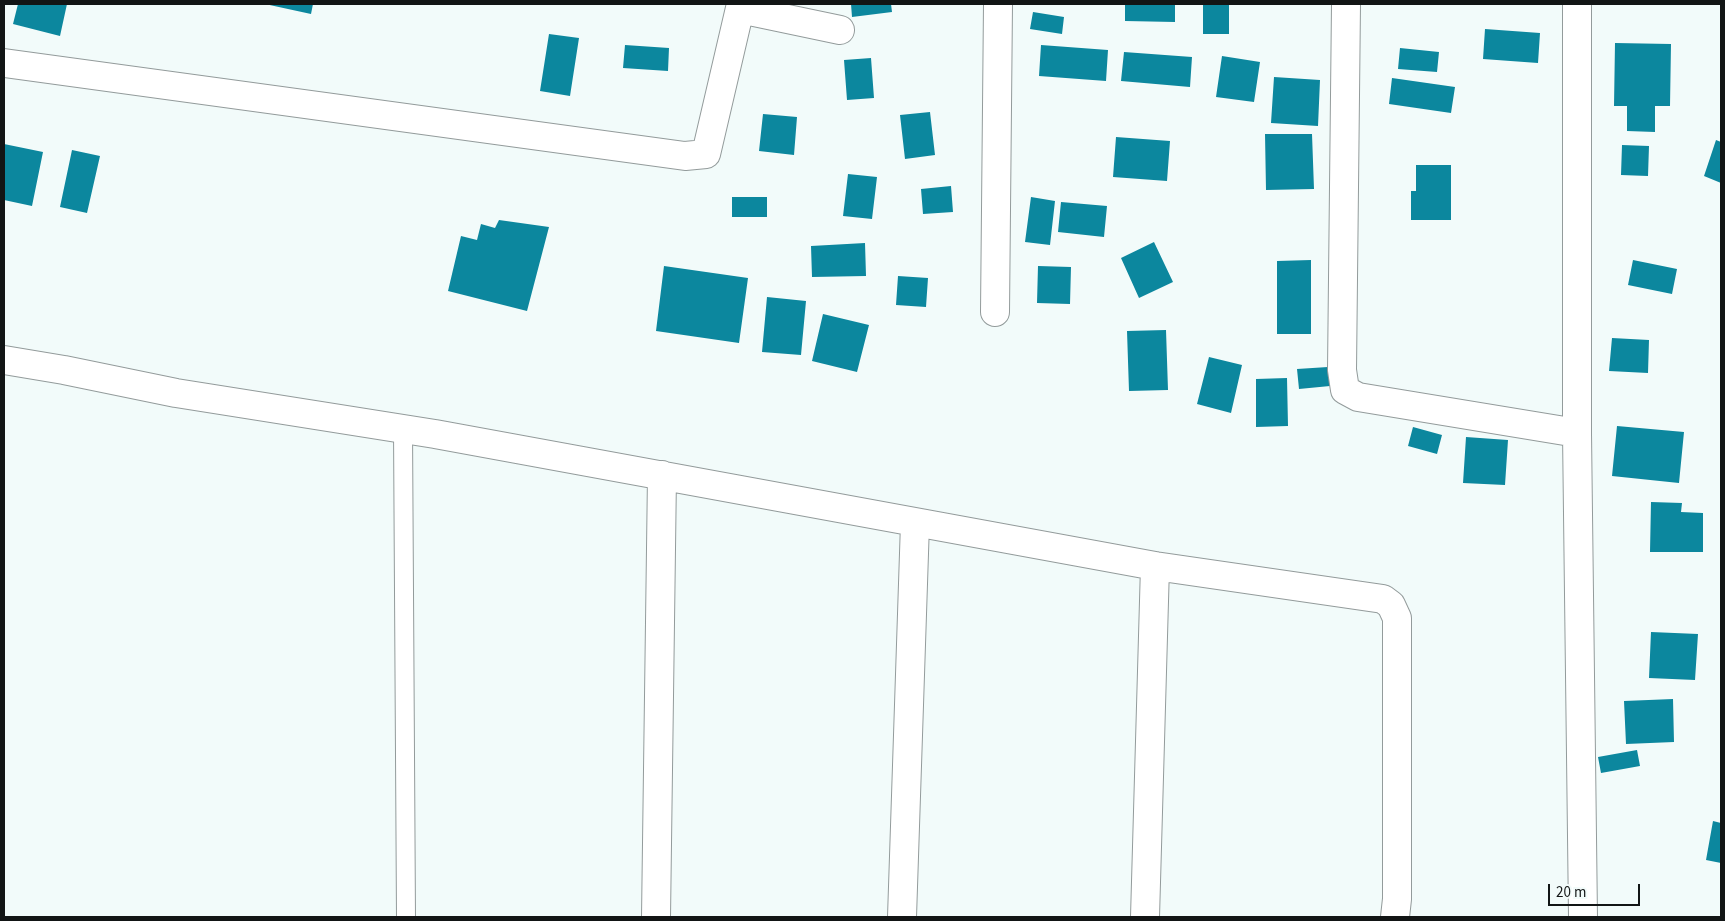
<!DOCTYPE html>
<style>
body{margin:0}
#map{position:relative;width:1725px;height:921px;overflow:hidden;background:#f2fbfa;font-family:"Source Sans 3",sans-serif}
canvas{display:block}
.frame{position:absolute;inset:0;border:5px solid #121515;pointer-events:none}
.scale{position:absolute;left:1548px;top:884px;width:92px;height:22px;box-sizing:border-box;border:2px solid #121515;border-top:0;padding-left:6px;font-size:15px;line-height:18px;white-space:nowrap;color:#121515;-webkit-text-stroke:4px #f2fbfa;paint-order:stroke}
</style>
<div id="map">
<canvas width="1725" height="921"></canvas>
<div class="frame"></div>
<div class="scale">20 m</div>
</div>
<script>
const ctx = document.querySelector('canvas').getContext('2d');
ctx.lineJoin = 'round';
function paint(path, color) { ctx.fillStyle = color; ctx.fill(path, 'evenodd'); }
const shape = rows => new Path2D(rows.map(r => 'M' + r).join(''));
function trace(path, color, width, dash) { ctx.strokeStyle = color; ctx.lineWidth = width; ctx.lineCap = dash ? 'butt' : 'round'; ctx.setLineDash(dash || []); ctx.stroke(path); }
const building = shape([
 [18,4,67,4,60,36,13,24],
 [265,4,313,4,311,14],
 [851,4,891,4,892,12,852,17],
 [1125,4,1175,4,1175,22,1125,21],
 [1203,4,1229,4,1229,34,1203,34],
 [1033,12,1064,17,1062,34,1030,29],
 [1485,29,1540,33,1538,63,1483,59],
 [549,34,579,38,570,96,540,91],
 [1615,43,1671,44,1670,106,1655,106,1655,132,1627,131,1627,106,1614,106],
 [625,45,669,48,668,71,623,68],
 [1041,45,1108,50,1106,81,1039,76],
 [1400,48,1439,52,1437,72,1398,69],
 [1124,52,1192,57,1190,87,1121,81],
 [1222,56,1260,62,1254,102,1216,97],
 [871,58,874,98,847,100,844,60],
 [1274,77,1320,80,1318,126,1271,123],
 [1392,78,1455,87,1451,113,1389,104],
 [930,112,935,155,905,159,900,115],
 [763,114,797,117,794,155,759,151],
 [1265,134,1312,134,1314,189,1266,190],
 [1116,137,1170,141,1167,181,1113,177],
 [1716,140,1721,142,1721,183,1704,176],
 [4,144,43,152,32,206,4,200],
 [1622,145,1649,146,1648,176,1621,175],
 [72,150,100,156,87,213,60,207],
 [1416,165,1451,165,1451,220,1411,220,1411,191,1416,191],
 [848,174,877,177,872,219,843,216],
 [951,186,953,212,923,214,921,189],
 [732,197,767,197,767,217,732,217],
 [1031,197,1055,201,1050,245,1025,242],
 [1061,202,1107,206,1104,237,1058,232],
 [499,220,549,227,527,311,448,291,461,236,477,240,481,224,495,228],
 [1154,242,1173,282,1139,298,1121,258],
 [865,243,866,276,812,277,811,246],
 [1311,260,1311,334,1277,334,1277,261],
 [1633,260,1677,269,1672,294,1628,285],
 [664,266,748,278,739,343,656,331],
 [1038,266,1071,267,1070,304,1037,303],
 [898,276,928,278,926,307,896,305],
 [767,297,806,301,801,355,762,352],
 [823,314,869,325,857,372,812,361],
 [1166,330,1168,390,1129,391,1127,331],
 [1612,338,1649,340,1648,373,1609,371],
 [1209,357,1242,365,1231,413,1197,404],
 [1328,367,1330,386,1299,389,1297,369],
 [1287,378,1288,426,1256,427,1256,379],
 [1617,426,1684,432,1679,483,1612,476],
 [1413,427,1442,435,1437,454,1408,446],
 [1466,437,1508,440,1505,485,1463,483],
 [1651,502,1682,503,1681,512,1703,513,1703,552,1650,552],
 [1651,632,1698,634,1695,680,1649,678],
 [1673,699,1674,742,1626,744,1624,701],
 [1637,750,1640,766,1601,773,1598,757],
 [1713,821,1721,823,1721,863,1706,860]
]);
const lane = shape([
 [403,429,406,917]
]);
const street = shape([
 [1346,4,1342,370,1345,390,1358,397,1577,433],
 [1577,4,1577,433,1583,917],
 [740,9,840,30],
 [4,63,685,156,706,154,741,4],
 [995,312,998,4],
 [4,360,64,370,176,393,435,434,1155,566,1383,599,1391,605,1397,618,1397,899,1395,917],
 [656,917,662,475],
 [902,917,915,523],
 [1145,917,1155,566]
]);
paint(building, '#0c879e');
trace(lane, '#939b9b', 20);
trace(street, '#939b9b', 30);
trace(lane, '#fff', 18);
trace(street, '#fff', 28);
</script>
